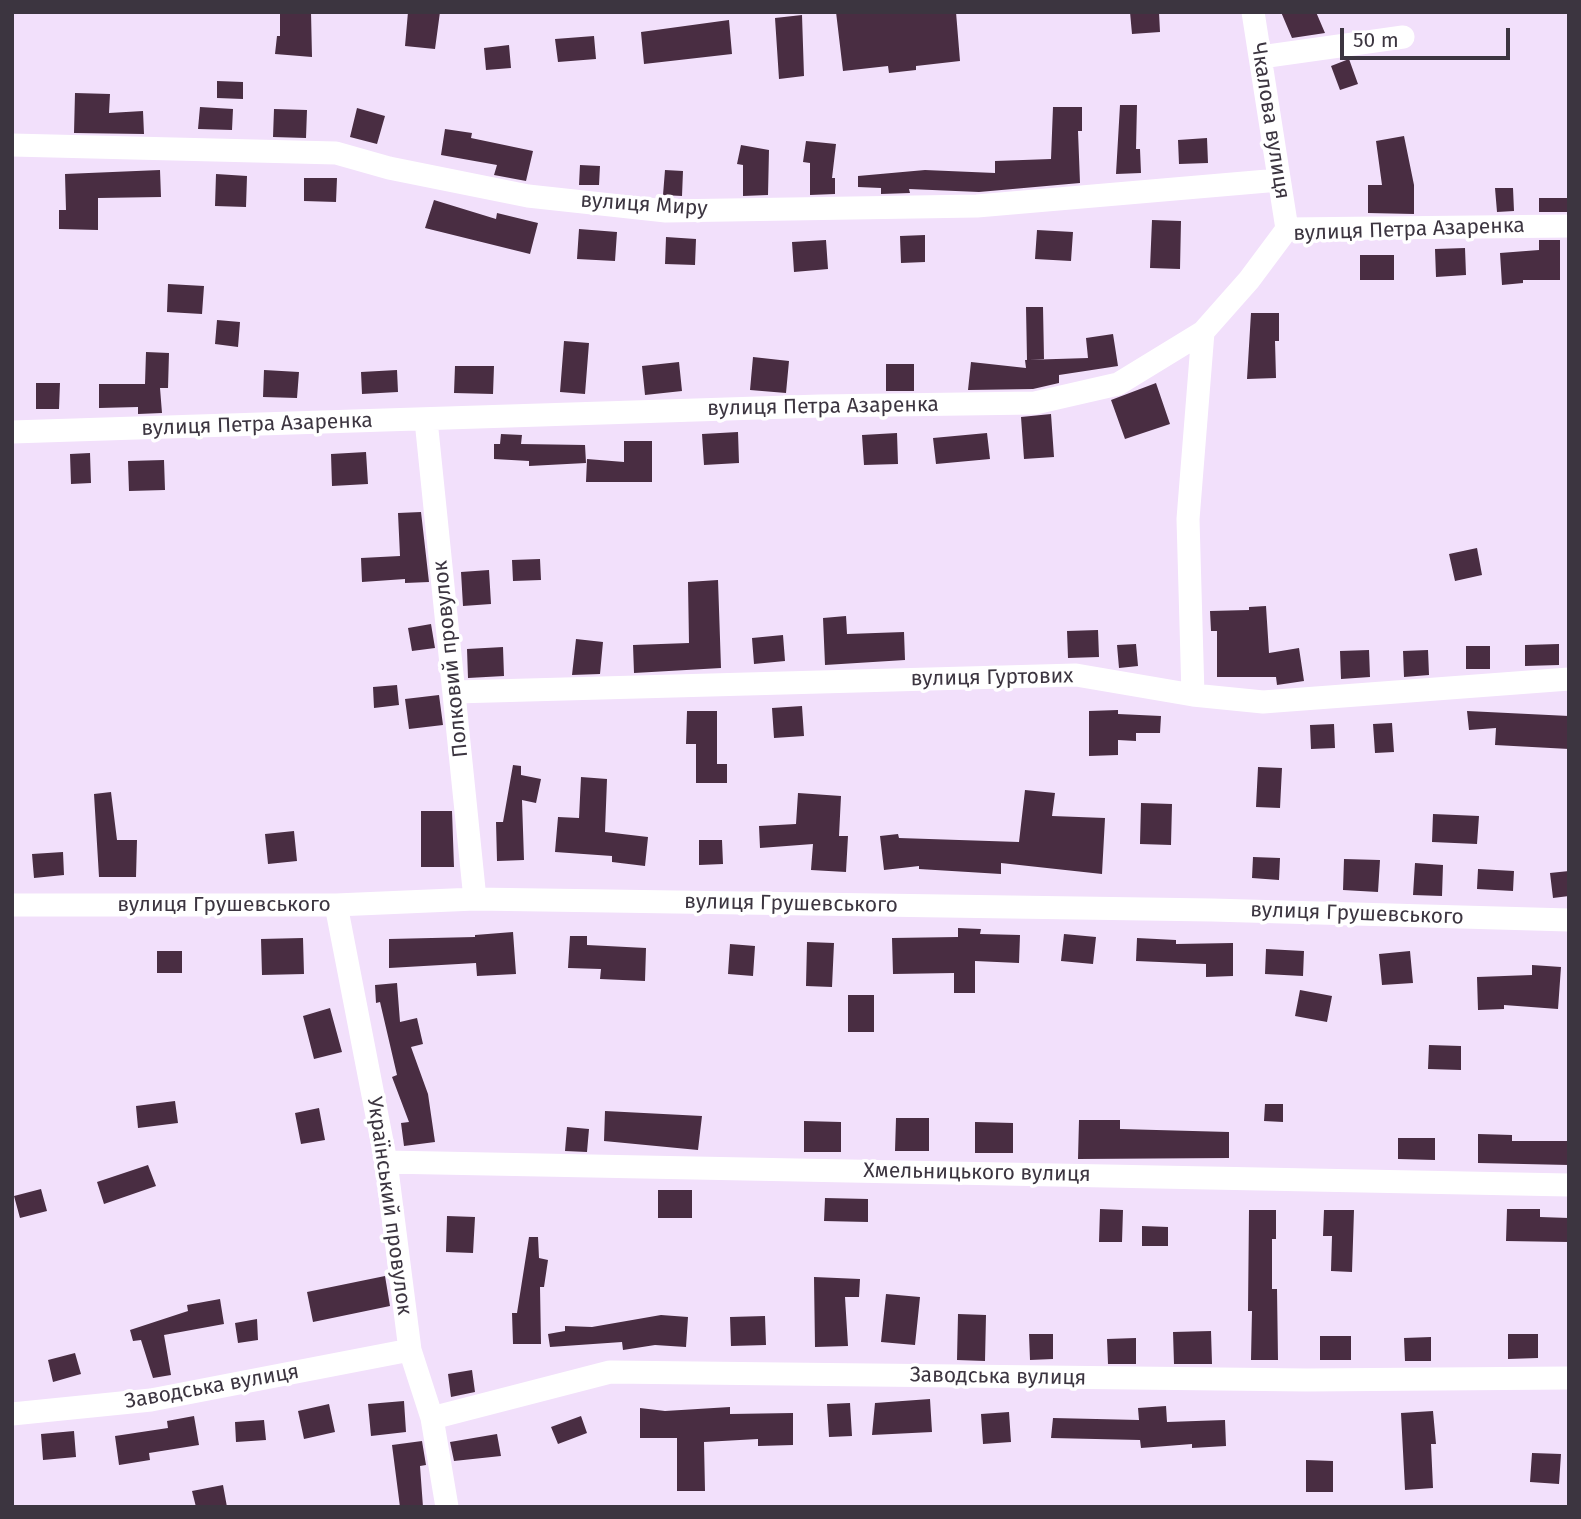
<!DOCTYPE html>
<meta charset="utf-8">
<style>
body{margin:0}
#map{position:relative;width:1581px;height:1519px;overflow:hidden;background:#f2e0fb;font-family:"Fira Sans",sans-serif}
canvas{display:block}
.frame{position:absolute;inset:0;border:14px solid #3c3540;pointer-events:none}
.scale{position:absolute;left:1340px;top:28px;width:170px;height:32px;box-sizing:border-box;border:4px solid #3c3540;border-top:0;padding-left:9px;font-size:21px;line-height:24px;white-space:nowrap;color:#3c3540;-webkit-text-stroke:5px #fff;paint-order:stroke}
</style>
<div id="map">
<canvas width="1581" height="1519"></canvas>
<div class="frame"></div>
<div class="scale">50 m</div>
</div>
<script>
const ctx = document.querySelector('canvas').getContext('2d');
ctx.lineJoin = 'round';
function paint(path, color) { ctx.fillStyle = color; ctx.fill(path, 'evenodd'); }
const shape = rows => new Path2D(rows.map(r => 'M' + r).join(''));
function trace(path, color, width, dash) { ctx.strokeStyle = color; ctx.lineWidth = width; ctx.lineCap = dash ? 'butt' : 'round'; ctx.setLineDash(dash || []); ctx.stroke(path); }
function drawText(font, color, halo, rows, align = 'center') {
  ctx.font = font + ' "Fira Sans",sans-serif'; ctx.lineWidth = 7; ctx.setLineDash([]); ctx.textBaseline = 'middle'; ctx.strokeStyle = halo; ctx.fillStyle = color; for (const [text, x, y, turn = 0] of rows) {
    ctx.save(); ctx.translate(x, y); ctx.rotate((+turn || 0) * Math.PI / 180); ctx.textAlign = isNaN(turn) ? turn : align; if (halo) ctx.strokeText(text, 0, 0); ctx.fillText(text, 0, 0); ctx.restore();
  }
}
const building = shape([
 [280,12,311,12,312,57,275,54,277,36,280,36],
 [408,12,440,12,435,49,405,46],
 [836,12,956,12,960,61,916,66,916,70,889,73,888,66,843,71],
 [1130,12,1159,12,1160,32,1132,34],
 [1281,12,1316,12,1325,33,1292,38],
 [802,15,804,76,779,79,775,18],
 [729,20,732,54,644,64,641,32],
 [594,36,596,59,558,62,555,39],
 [509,45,511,68,486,70,484,48],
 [1349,59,1358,84,1340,90,1331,66],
 [217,81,243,82,243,99,217,98],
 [75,93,110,94,109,113,143,111,144,134,74,133],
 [1120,105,1137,105,1136,149,1140,149,1141,173,1116,174],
 [200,107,233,109,232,130,198,129],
 [1053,107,1082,107,1082,131,1078,131,1080,183,979,192,909,189,910,193,881,194,881,188,858,187,858,176,925,170,995,173,995,161,1051,159],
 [357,108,385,116,377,144,350,137],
 [274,109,307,110,306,138,273,137],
 [445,129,472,133,471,138,533,151,526,181,494,175,497,165,441,155],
 [1404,136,1414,185,1414,214,1368,213,1368,185,1382,185,1376,141],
 [1207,138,1208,163,1179,164,1178,140],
 [806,141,836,144,832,178,835,178,835,194,810,195,810,163,803,162],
 [741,145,769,150,768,195,743,196,743,165,737,164],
 [580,165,600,166,599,185,579,185],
 [160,170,161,197,98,198,98,230,59,229,59,210,66,210,65,174],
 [665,170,683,171,682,196,663,195],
 [216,174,247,176,246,207,215,206],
 [304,178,337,178,336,202,304,201],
 [1495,188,1513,188,1514,211,1497,212],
 [1539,198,1569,198,1569,212,1539,212],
 [434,200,496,219,497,213,538,223,530,254,425,228],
 [1152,220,1181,221,1180,269,1150,268],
 [579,229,617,232,615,261,577,259],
 [1037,230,1073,232,1071,261,1035,259],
 [925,235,925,262,901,263,900,236],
 [666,237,696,239,695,265,665,264],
 [826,240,828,269,794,272,792,242],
 [1539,240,1560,240,1560,280,1523,280,1523,283,1502,285,1500,253,1539,250],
 [1465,248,1466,275,1436,277,1435,249],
 [1360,255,1394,255,1394,280,1360,280],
 [168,284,204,286,202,314,167,312],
 [1026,307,1043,307,1044,359,1027,360],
 [1251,313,1279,313,1279,341,1275,341,1276,378,1247,379],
 [217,320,240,322,238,347,215,344],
 [1113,334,1118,366,1059,375,1059,383,1033,389,968,390,971,362,1026,368,1025,360,1088,358,1086,338],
 [564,341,589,343,585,394,560,392],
 [146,352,169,353,168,388,160,388,162,413,138,414,138,407,99,408,99,384,145,384],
 [753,357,789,361,786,393,750,390],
 [679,362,682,391,645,395,642,366],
 [886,364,914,364,914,391,886,391],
 [455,366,494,366,493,394,454,393],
 [264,370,299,372,297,398,263,397],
 [397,370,398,392,362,394,361,372],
 [36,383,60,383,59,409,36,409],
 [1156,383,1170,424,1125,439,1111,400],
 [1051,414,1054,457,1024,459,1021,417],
 [738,432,739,463,704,465,702,434],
 [897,433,898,464,864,465,862,435],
 [987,433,990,459,936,464,933,438],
 [501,434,522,435,521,444,585,445,586,463,529,466,529,461,494,459,494,444,500,444],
 [624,441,652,441,652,482,586,482,587,459,624,462],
 [366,452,368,484,332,486,331,454],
 [90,453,91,483,71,484,70,454],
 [164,460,165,490,129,491,128,461],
 [421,512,429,582,405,583,405,579,362,582,361,558,400,556,398,513],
 [1477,548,1482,575,1455,581,1449,554],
 [540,559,541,580,513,581,512,560],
 [489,570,491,604,463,606,461,572],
 [718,580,721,668,634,673,633,645,689,643,688,582],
 [1266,606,1269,653,1299,648,1304,681,1277,685,1276,677,1217,677,1217,631,1211,631,1210,611,1249,610,1249,607],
 [846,616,847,634,904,632,905,660,825,665,823,618],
 [431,624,435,648,412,651,408,628],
 [1098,630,1099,657,1068,658,1067,631],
 [783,635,785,661,754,664,752,638],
 [576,639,603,642,600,674,572,675],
 [1136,644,1138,666,1119,668,1117,645],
 [1559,644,1559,665,1525,666,1525,645],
 [1466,646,1490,646,1490,669,1466,669],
 [503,647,504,676,468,678,467,649],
 [1369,650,1370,677,1341,679,1340,651],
 [1428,650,1429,675,1404,677,1403,651],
 [397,685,399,705,374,708,373,687],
 [439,695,443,725,409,729,405,699],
 [802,706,804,736,774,738,772,708],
 [1118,710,1118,714,1161,716,1160,733,1136,733,1136,741,1118,740,1118,755,1089,756,1089,711],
 [687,711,717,711,717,764,727,764,727,783,696,783,696,744,686,744],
 [1467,711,1569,716,1569,749,1495,745,1496,728,1469,730],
 [1392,723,1394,752,1375,753,1373,724],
 [1334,724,1335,748,1311,749,1310,725],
 [513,765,521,766,521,775,541,779,536,803,522,800,524,860,497,861,496,822,503,822],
 [1258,767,1282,768,1280,808,1256,807],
 [581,777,607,779,605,832,648,837,645,866,612,862,612,856,555,852,558,817,579,818],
 [1025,790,1055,793,1052,816,1105,818,1102,874,1001,863,1001,874,919,869,919,866,884,870,880,836,898,834,899,838,1019,842],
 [111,792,117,840,137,840,136,877,99,877,94,794],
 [798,793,841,796,839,836,848,836,846,872,811,870,813,844,760,848,759,826,796,824],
 [1141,803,1172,804,1171,845,1140,844],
 [421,811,452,811,454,867,421,867],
 [1433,814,1479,816,1477,844,1432,842],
 [294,831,297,861,268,864,265,834],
 [699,840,722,840,723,864,699,865],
 [63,852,64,875,34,878,32,854],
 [1253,857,1280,858,1279,880,1252,878],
 [1344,859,1380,860,1378,892,1343,890],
 [1415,863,1443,865,1442,896,1413,895],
 [1478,869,1514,871,1513,891,1477,889],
 [1569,871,1569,896,1553,898,1550,873],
 [958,928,981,929,980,934,1020,935,1019,963,975,961,975,993,954,993,954,973,893,974,892,938,958,937],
 [513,932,516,974,477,976,476,963,389,968,389,939,475,937,475,935],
 [1064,934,1096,937,1093,964,1061,961],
 [570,936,587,936,587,945,646,948,645,981,600,979,601,969,568,968],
 [303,938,304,974,262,975,261,939],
 [1137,938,1176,940,1176,944,1233,943,1233,976,1206,977,1206,964,1136,961],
 [807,942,834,943,832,987,806,986],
 [730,944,755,946,753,976,728,974],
 [1266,949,1304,951,1303,976,1265,974],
 [157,951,182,951,182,973,157,973],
 [1410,951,1413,983,1382,985,1379,954],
 [1532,965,1561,967,1558,1009,1504,1005,1504,1009,1478,1010,1477,977,1532,975],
 [397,983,400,1022,417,1018,423,1044,411,1047,428,1094,435,1142,404,1146,401,1123,409,1122,392,1077,397,1075,380,1002,376,1003,375,985],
 [1300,990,1332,996,1327,1022,1295,1016],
 [848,995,874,995,874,1032,848,1032],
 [330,1008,342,1052,314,1059,303,1016],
 [1429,1045,1461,1046,1461,1070,1428,1069],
 [175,1101,178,1123,138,1128,136,1106],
 [1265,1104,1283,1104,1283,1122,1264,1121],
 [319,1108,325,1140,301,1144,295,1113],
 [605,1111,702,1116,698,1150,604,1141],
 [896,1118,929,1118,929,1151,895,1151],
 [1079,1120,1120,1120,1120,1129,1229,1132,1229,1158,1078,1159],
 [804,1121,841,1122,841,1152,804,1152],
 [975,1122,1013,1123,1013,1153,975,1153],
 [567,1127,589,1129,587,1152,565,1151],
 [1478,1134,1512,1135,1512,1141,1569,1141,1569,1165,1478,1163],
 [1398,1138,1435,1138,1435,1160,1398,1159],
 [148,1165,156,1186,104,1204,97,1182],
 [41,1189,47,1211,20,1218,14,1196],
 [658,1190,692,1190,692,1218,658,1218],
 [825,1198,868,1199,868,1222,824,1221],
 [1100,1209,1123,1210,1122,1242,1099,1242],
 [1507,1209,1540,1209,1540,1217,1569,1218,1569,1242,1506,1241],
 [1249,1210,1276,1210,1276,1239,1272,1239,1272,1289,1277,1289,1278,1360,1251,1360,1252,1311,1248,1311],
 [1324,1210,1354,1210,1352,1272,1331,1271,1332,1236,1323,1236],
 [447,1216,475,1217,473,1253,446,1252],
 [1142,1226,1168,1227,1168,1246,1142,1246],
 [529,1237,538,1237,539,1258,548,1260,544,1287,540,1287,541,1344,513,1344,512,1313,517,1313],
 [385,1276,390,1306,313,1322,307,1292],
 [814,1277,860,1279,859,1297,845,1297,848,1346,815,1347],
 [886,1294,920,1297,915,1345,881,1342],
 [220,1299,224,1324,164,1335,171,1375,153,1378,141,1340,133,1341,130,1330,188,1311,187,1305],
 [958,1314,986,1315,985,1361,957,1360],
 [661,1315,688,1317,686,1347,655,1345,623,1350,622,1342,550,1347,548,1334,565,1331,565,1326,592,1327],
 [765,1316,766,1345,731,1346,730,1317],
 [257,1319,258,1340,238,1343,235,1323],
 [1211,1331,1212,1364,1174,1364,1173,1332],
 [1029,1334,1053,1334,1053,1359,1030,1360],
 [1508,1334,1538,1334,1538,1358,1508,1359],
 [1320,1336,1351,1336,1351,1360,1320,1360],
 [1431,1337,1431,1361,1405,1361,1404,1338],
 [1136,1338,1136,1364,1108,1364,1107,1339],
 [75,1353,81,1374,53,1382,48,1360],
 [472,1370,475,1392,451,1397,448,1374],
 [930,1399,932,1432,872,1435,875,1403],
 [404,1401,406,1432,371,1436,368,1404],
 [850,1403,852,1436,829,1437,827,1404],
 [329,1404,335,1432,304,1439,298,1411],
 [1166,1406,1167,1422,1225,1420,1226,1446,1192,1448,1192,1444,1141,1448,1140,1440,1051,1438,1053,1418,1139,1420,1138,1408],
 [730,1407,730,1414,793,1413,793,1445,758,1446,758,1439,704,1442,705,1491,677,1491,677,1438,640,1438,640,1408,665,1411],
 [1433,1411,1436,1444,1431,1444,1433,1488,1405,1490,1401,1413],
 [1009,1412,1011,1442,983,1444,981,1414],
 [194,1416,199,1445,149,1453,150,1460,119,1465,115,1436,168,1428,167,1421],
 [581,1416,587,1433,558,1444,551,1427],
 [264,1420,266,1440,236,1442,235,1422],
 [74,1431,76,1457,43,1460,41,1434],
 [497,1434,501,1456,454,1461,450,1442],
 [422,1441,426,1465,420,1466,423,1507,400,1507,392,1445],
 [1532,1453,1561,1454,1559,1484,1530,1482],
 [1306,1460,1333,1461,1333,1492,1306,1492],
 [223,1485,227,1507,196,1507,192,1491]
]);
const minor = shape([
 [1253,12,1287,229],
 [1261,57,1403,37],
 [12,145,336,153,389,168,528,196,666,211,977,206,1279,180],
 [426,420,475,899],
 [12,432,820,406,1035,403,1118,384,1203,332,1249,280,1287,229,1569,226],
 [455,692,1076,675,1193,695,1263,702,1569,679],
 [1193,695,1188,519,1203,332],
 [12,905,336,905,475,899,1212,910,1569,920],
 [336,905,386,1162,410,1350,432,1418,447,1507],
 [386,1162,1569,1185],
 [12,1414,151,1400,410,1350],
 [432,1418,610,1372,1307,1380,1569,1378]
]);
const streetNames = [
 ["Чкалова вулиця",1270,121,81],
 ["вулиця Миру",644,205,4],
 ["вулиця Петра Азаренка",1409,230,-2],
 ["вулиця Петра Азаренка",823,407,-1],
 ["вулиця Петра Азаренка",257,425,-2],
 ["Полковий провулок",451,659,-96],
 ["вулиця Гуртових",992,678,-1],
 ["вулиця Грушевського",791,904,1],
 ["вулиця Грушевського",224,905],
 ["вулиця Грушевського",1357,914,2],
 ["Хмельницького вулиця",977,1173,1],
 ["Український провулок",389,1206,82],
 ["Заводська вулиця",998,1377,1],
 ["Заводська вулиця",212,1387,-10]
];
paint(building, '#492d42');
trace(minor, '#fff', 23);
drawText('21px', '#3c3540', '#fff', streetNames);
</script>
